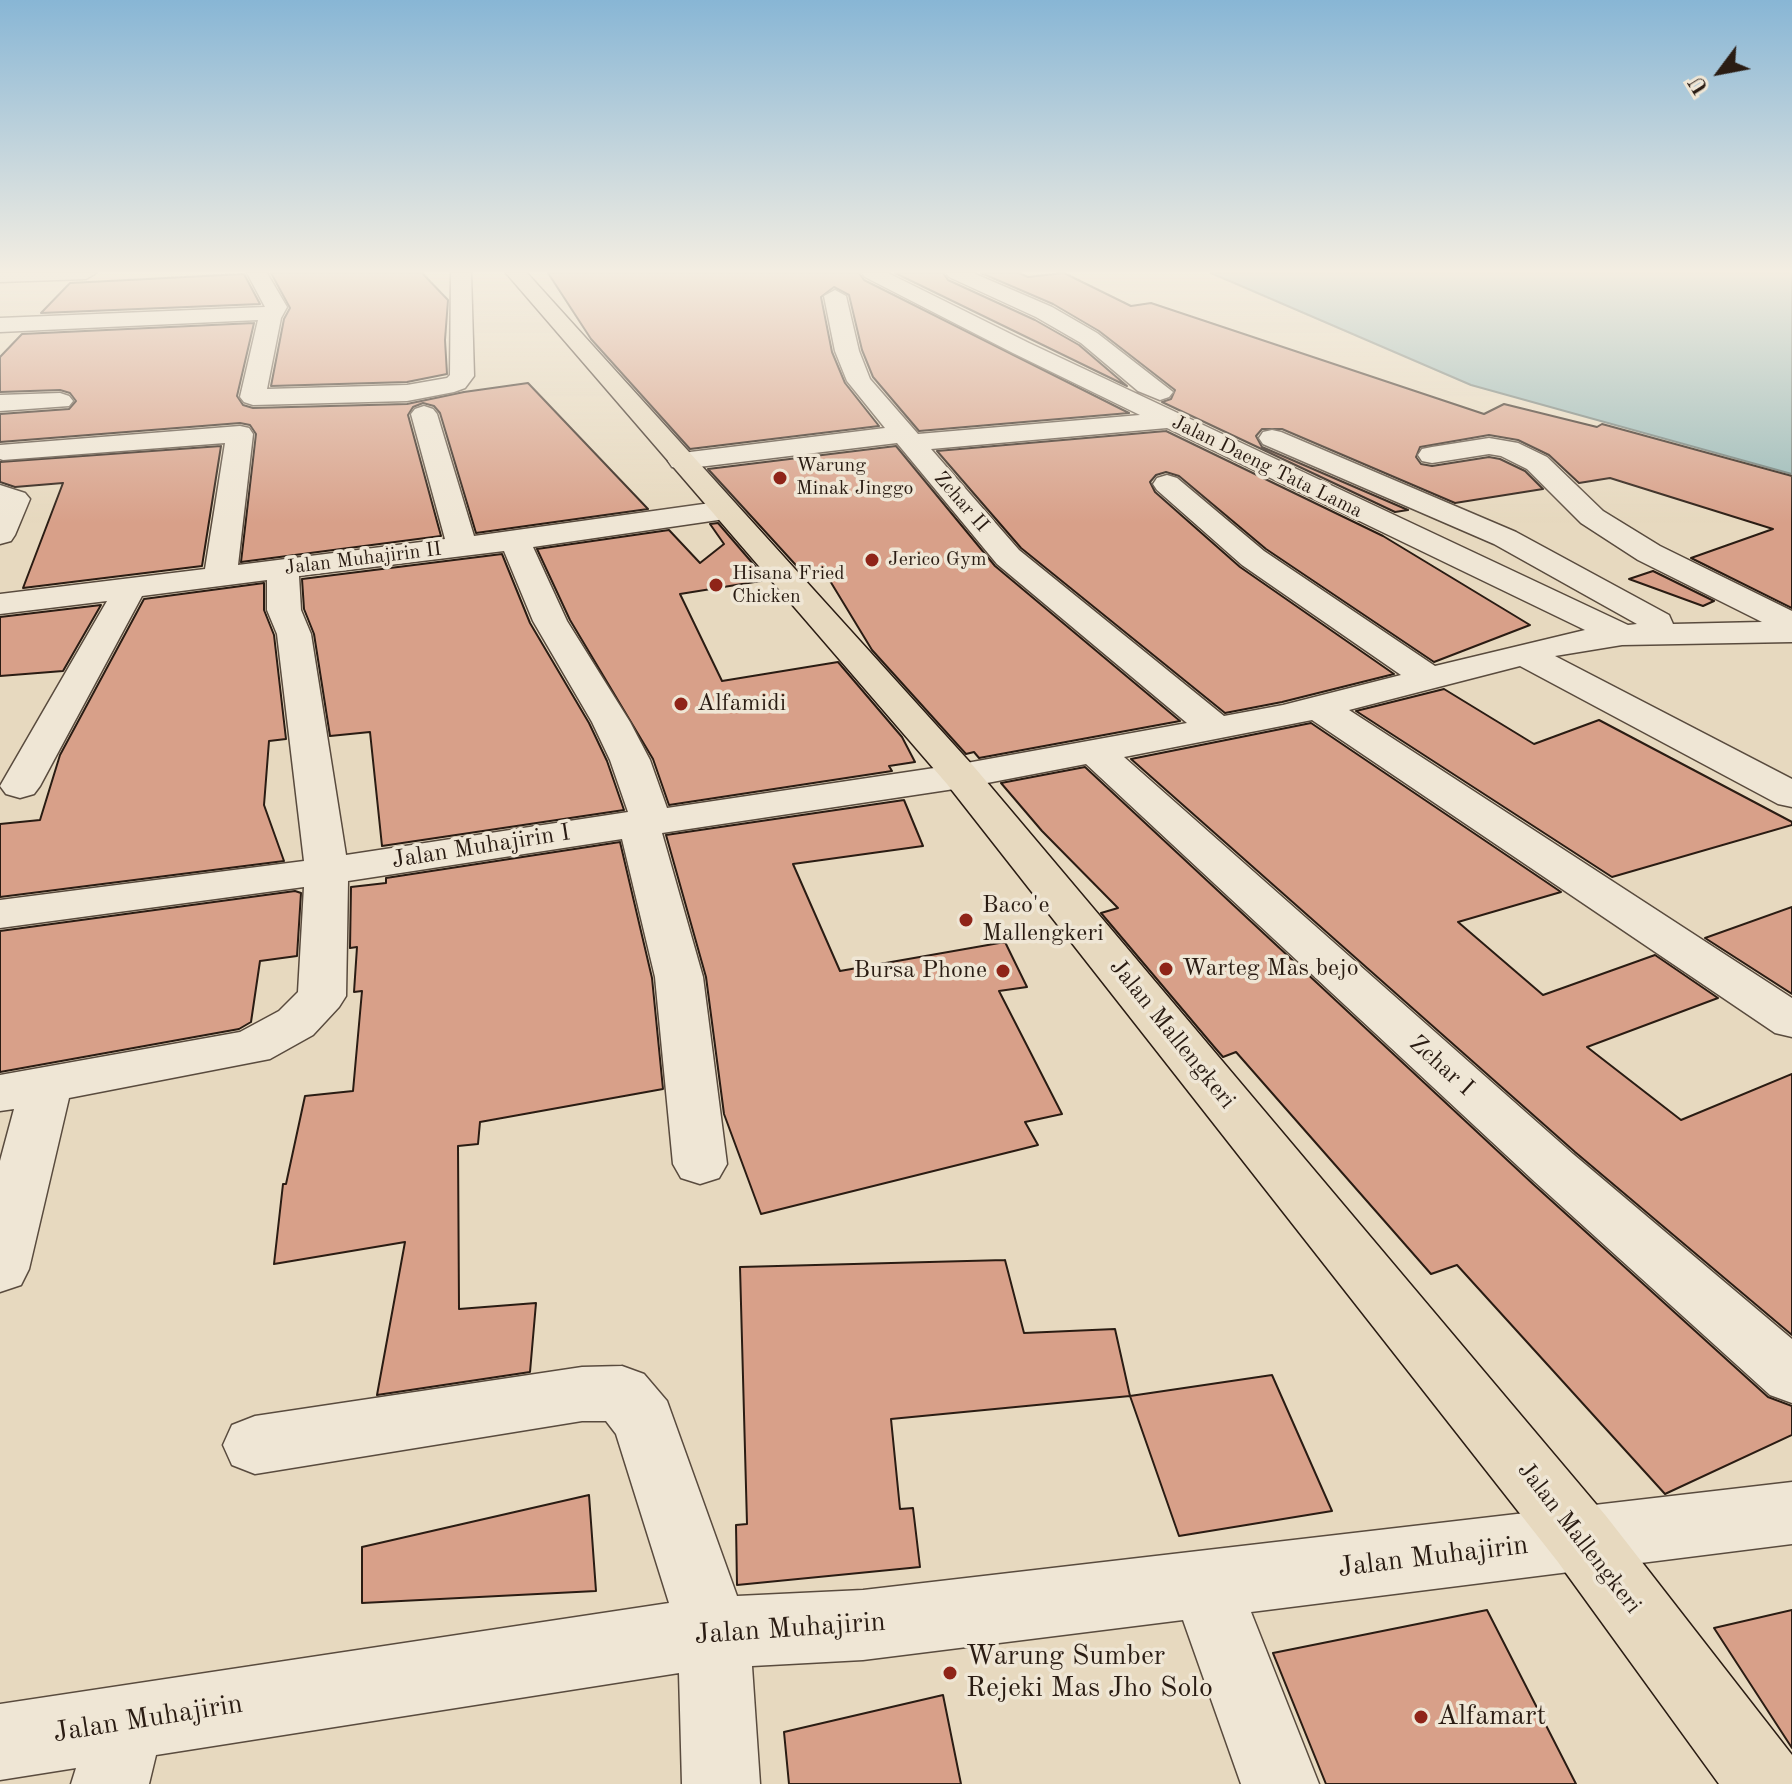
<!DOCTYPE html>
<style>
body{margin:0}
#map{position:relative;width:1792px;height:1784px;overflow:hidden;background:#e7d9bf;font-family:"Old Standard TT",serif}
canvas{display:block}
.north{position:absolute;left:1680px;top:32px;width:80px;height:80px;-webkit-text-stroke:6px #efe6d5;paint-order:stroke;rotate:238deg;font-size:22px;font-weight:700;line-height:32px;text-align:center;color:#2a1c13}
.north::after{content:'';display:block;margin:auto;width:28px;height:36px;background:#2a1c13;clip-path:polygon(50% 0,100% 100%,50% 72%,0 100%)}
</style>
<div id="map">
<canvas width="1792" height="1784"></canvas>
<div class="north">U</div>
</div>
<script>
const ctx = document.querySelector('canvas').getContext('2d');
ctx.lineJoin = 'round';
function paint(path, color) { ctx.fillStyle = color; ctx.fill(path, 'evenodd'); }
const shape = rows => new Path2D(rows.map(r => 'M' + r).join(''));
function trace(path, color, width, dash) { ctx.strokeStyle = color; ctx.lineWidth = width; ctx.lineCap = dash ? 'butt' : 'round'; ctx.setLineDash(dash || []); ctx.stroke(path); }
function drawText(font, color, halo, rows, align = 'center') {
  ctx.font = font + ' "Old Standard TT",serif'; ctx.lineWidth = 7; ctx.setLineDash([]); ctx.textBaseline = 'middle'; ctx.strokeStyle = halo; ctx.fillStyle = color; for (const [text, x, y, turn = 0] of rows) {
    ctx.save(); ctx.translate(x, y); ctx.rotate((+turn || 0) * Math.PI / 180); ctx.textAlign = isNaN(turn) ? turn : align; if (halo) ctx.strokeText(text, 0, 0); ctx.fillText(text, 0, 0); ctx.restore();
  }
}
const water = shape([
 [1211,273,1792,273,1792,474,1471,385,1211,273]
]);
const building = shape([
 [271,273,422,273,448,300,445,340,447,374,407,382,271,386,284,319,290,308,271,273],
 [548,273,859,273,864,280,1129,413,919,431,873,377,862,350,849,295,834,287,821,297,832,352,845,383,879,426,690,449,591,339,548,273],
 [895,273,943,273,948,280,1035,320,1079,345,1127,386,895,273],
 [981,273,1019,273,1028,277,1064,273,1131,306,1151,303,1484,414,1504,404,1597,427,1602,424,1792,476,1792,608,1691,558,1773,529,1610,478,1579,483,1549,455,1518,440,1489,435,1420,447,1416,457,1421,464,1432,466,1489,457,1500,459,1525,471,1543,489,1455,503,1282,429,1262,429,1256,436,1262,447,1408,510,1395,512,1162,402,1171,399,1175,390,1099,331,1053,304,981,273],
 [244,274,260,304,41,313,70,283,244,274],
 [254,323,237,396,243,405,253,408,407,404,464,392,528,383,648,509,476,533,440,413,434,406,423,403,413,407,408,415,441,536,241,562,256,434,250,425,240,423,0,442,0,414,69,409,76,401,70,393,60,390,0,392,0,357,22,334,254,323],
 [1166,431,1383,536,1530,625,1434,662,1266,549,1179,476,1166,472,1156,475,1150,482,1155,492,1240,567,1394,674,1282,702,1225,713,1021,548,937,451,1166,431],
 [221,446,202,566,23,588,63,483,15,487,0,482,0,462,221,446],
 [896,446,995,566,1180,721,979,758,974,752,966,754,872,650,824,571,804,574,708,469,896,446],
 [718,523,767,580,680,594,722,681,838,662,902,737,915,762,889,766,892,771,669,805,653,759,570,620,537,549,669,530,700,563,724,544,710,524,718,523],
 [502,554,530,623,589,723,607,761,624,810,382,846,370,732,330,736,314,634,304,609,302,579,502,554],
 [1653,571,1714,601,1703,606,1629,579,1653,571],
 [264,583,264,610,274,635,286,739,269,741,264,805,284,861,0,897,0,824,40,820,60,755,144,599,264,583],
 [101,605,63,671,0,676,0,617,101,605],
 [1444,689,1534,744,1599,720,1792,822,1792,825,1612,877,1356,711,1444,689],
 [1311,723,1561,892,1458,922,1543,995,1655,955,1718,998,1587,1047,1681,1120,1792,1074,1792,1335,1575,1152,1131,759,1311,723],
 [1085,767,1533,1184,1768,1397,1792,1406,1792,1435,1665,1494,1457,1265,1431,1274,1236,1052,1223,1057,1216,1049,1101,913,1118,908,1042,831,1001,783,1085,767],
 [904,800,923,846,793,864,840,971,1005,942,1027,987,999,991,1062,1114,1025,1122,1038,1145,761,1214,724,1114,706,977,666,835,904,800],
 [620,842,652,978,663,1089,480,1122,478,1144,458,1146,459,1309,536,1303,530,1372,377,1395,405,1242,274,1264,283,1184,286,1184,305,1096,353,1091,362,991,354,992,357,947,350,948,351,887,386,883,386,878,620,842],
 [295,891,301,893,297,956,260,961,251,1022,239,1029,0,1072,0,931,295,891],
 [1792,907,1792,994,1705,938,1792,907],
 [1005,1260,1024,1333,1115,1329,1130,1396,891,1419,900,1509,913,1508,920,1567,737,1585,736,1525,747,1524,740,1267,1005,1260],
 [1272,1375,1332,1511,1179,1536,1130,1396,1272,1375],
 [589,1495,596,1591,362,1603,362,1547,589,1495],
 [1487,1610,1576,1784,1326,1784,1273,1653,1487,1610],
 [1792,1610,1792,1748,1714,1628,1792,1610],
 [943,1695,961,1784,789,1784,784,1732,943,1695]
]);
const street = shape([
 [0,273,96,273,86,279,0,282,0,273],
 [247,273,267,273,287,307,281,318,267,389,407,385,447,378,450,375,451,273,471,273,474,376,465,388,454,392,407,401,253,405,244,402,240,397,258,320,0,332,0,318,265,307,247,273],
 [862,273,888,273,1029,343,1628,625,1637,624,1494,544,1263,444,1259,438,1263,432,1272,430,1281,432,1516,532,1669,615,1673,624,1762,622,1638,560,1581,523,1527,469,1501,456,1489,454,1432,463,1422,461,1418,455,1422,449,1432,447,1489,438,1518,443,1547,457,1603,511,1660,546,1792,611,1792,642,1622,645,1555,656,1792,779,1792,807,1778,804,1520,666,1349,710,1792,998,1792,1037,1775,1033,1312,720,1124,757,1573,1154,1792,1339,1792,1403,1770,1395,1535,1182,1086,764,961,788,662,833,703,977,727,1164,719,1178,700,1184,681,1178,673,1164,655,977,622,839,348,881,346,996,339,1007,313,1035,270,1059,69,1098,29,1269,21,1285,0,1292,0,1161,14,1109,0,1111,0,1075,240,1032,279,1011,298,992,304,887,0,928,0,900,304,861,277,634,267,610,267,580,142,596,40,786,34,794,20,798,6,794,0,786,107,601,0,614,0,594,205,569,225,443,3,460,0,459,0,445,240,426,249,428,253,434,238,565,445,539,411,414,415,409,424,406,433,409,437,414,474,536,725,501,735,504,740,510,735,516,725,519,533,547,567,621,630,722,650,760,667,808,961,764,1187,723,997,564,897,443,682,469,672,467,668,461,672,455,682,453,885,428,847,381,835,351,824,296,835,290,846,296,859,351,870,379,918,434,1140,415,1013,353,865,277,862,273],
 [1167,428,1585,630,1435,666,1264,551,1177,478,1167,475,1157,478,1153,484,1157,490,1242,565,1401,675,1283,705,1224,716,1019,550,931,449,1167,428],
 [504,551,533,621,592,722,610,760,628,812,346,855,311,634,301,610,299,576,504,551],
 [946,273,973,273,1052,307,1097,333,1173,392,1169,397,1160,400,1138,391,1081,343,1036,317,949,277,946,273],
 [60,393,69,396,73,401,69,406,0,411,0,395,60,393],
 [0,485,25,493,30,499,15,535,11,541,0,544,0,485],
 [622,1366,644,1374,667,1401,737,1596,863,1590,1792,1482,1792,1544,1251,1612,1319,1784,1241,1784,1183,1620,863,1660,752,1666,760,1784,682,1784,679,1673,156,1755,149,1784,71,1784,76,1768,0,1780,0,1704,669,1603,616,1434,606,1421,582,1421,255,1474,232,1465,223,1445,232,1425,255,1416,582,1367,622,1366]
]);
const primary = shape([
 [506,273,527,273,975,768,1606,1516,1792,1755,1792,1784,1719,1784,1558,1562,947,784,506,273]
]);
const markers = [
 [780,478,8,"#8f2418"],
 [872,560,8,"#8f2418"],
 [716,585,8,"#8f2418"],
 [681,704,8,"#8f2418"],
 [966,920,8,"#8f2418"],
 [1166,969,8,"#8f2418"],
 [1003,971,8,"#8f2418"],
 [950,1673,8,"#8f2418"],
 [1421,1717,8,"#8f2418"]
];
const farPoinames = [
 ["Warung",796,466],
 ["Minak Jinggo",796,489],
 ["Jerico Gym",888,560],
 ["Hisana Fried",732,574],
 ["Chicken",732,597]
];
const farStreetnames = [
 ["Jalan Daeng Tata Lama",1267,467,26],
 ["Zchar II",961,502,49],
 ["Jalan Muhajirin II",363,559,-7]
];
const poiNames = [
 ["Alfamidi",697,704],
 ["Baco'e",982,906],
 ["Mallengkeri",982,934],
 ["Warteg Mas bejo",1182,969],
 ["Bursa Phone",987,971,"right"]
];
const streetNames = [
 ["Jalan Muhajirin I",481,847,-9],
 ["Jalan Mallengkeri",1172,1034,51],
 ["Zchar I",1441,1066,42],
 ["Jalan Mallengkeri",1579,1538,52]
];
const nearStreetnames = [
 ["Jalan Muhajirin",1433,1557,-7],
 ["Jalan Muhajirin",790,1629,-4],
 ["Jalan Muhajirin",148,1719,-9]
];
const nearPoinames = [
 ["Warung Sumber",966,1657],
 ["Rejeki Mas Jho Solo",966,1689],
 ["Alfamart",1437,1717]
];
paint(water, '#98b9b8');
trace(water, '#6c7a76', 2);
paint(building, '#d8a089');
trace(building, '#2a1c13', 2);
trace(street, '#594b3e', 3);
trace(primary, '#2a1c13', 3);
paint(street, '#efe6d5');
paint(primary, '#e7d9bf');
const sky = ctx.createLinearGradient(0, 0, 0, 523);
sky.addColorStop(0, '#88b6d5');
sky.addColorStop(0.52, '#f4eee2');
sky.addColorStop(1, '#f4eee200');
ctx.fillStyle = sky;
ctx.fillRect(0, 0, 1792, 523);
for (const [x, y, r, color] of markers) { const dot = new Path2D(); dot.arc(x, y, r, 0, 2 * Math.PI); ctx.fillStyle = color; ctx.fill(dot); trace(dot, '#efe6d5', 3); }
drawText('20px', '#2a1c13', '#efe6d5', farPoinames, 'left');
drawText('20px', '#2a1c13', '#efe6d5', farStreetnames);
drawText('24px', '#2a1c13', '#efe6d5', poiNames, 'left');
drawText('24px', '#2a1c13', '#efe6d5', streetNames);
drawText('28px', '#2a1c13', '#efe6d5', nearStreetnames);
drawText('28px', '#2a1c13', '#efe6d5', nearPoinames, 'left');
</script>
